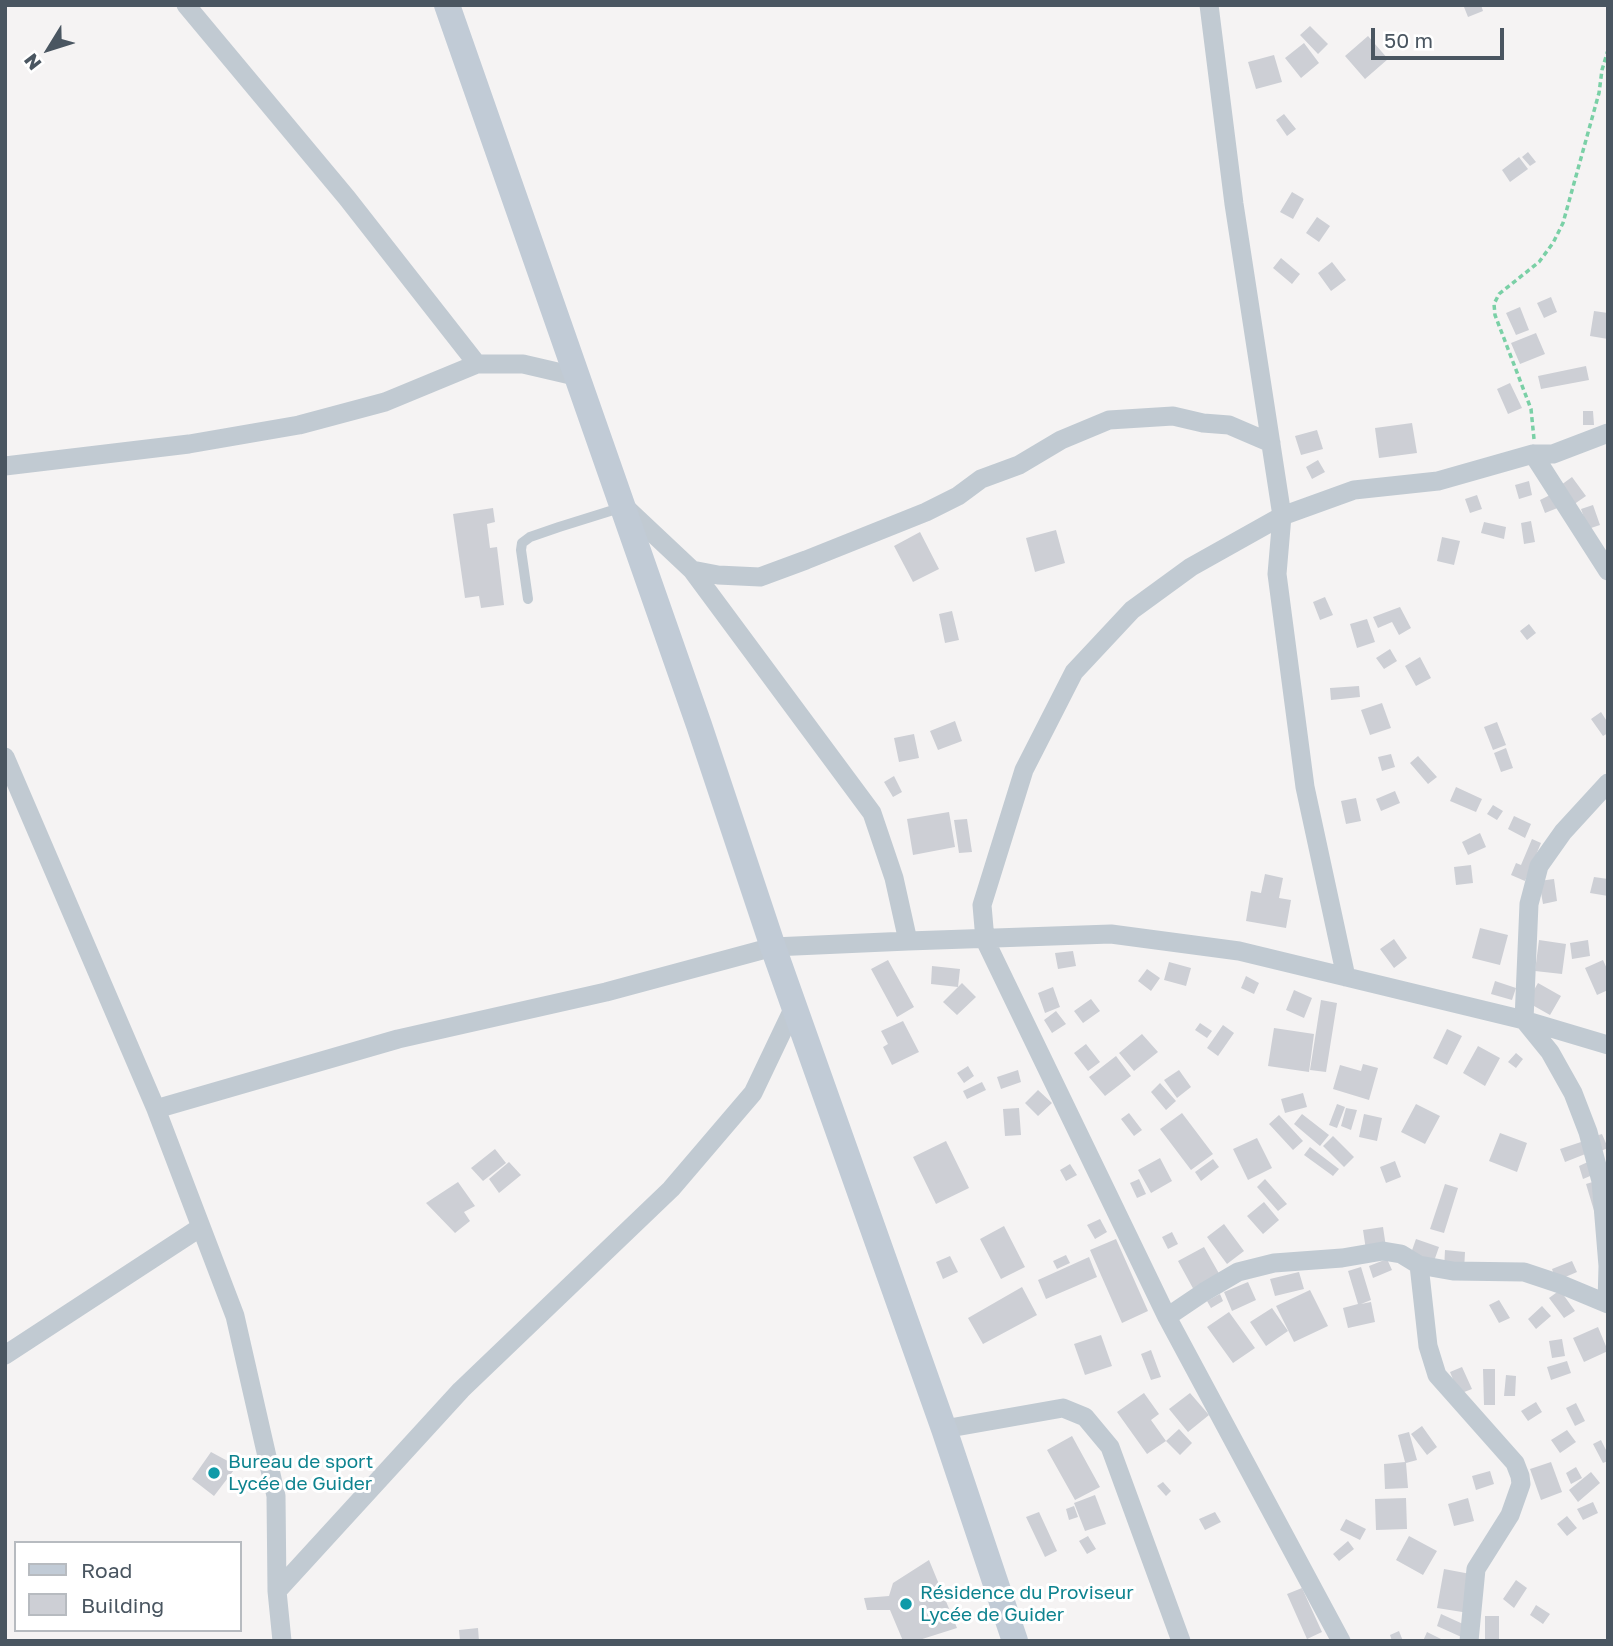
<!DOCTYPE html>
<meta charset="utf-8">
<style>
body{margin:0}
#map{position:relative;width:1613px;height:1646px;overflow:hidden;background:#f5f3f3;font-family:"Golos Text",sans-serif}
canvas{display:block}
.frame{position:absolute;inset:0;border:7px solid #4a5661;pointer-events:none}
.legend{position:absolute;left:14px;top:1541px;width:228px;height:91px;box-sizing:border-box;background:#fff;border:2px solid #b7bbc0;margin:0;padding:9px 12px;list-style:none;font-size:21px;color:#4a5661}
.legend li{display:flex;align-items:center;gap:14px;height:35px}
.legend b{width:35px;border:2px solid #b7bbc0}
.north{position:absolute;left:14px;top:14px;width:70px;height:70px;-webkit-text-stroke:5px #fff;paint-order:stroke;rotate:232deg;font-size:19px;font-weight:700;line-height:28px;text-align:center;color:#4a5661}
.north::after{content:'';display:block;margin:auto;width:24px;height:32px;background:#4a5661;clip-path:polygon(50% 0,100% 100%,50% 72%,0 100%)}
.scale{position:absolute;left:1371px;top:28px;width:133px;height:32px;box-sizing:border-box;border:4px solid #4a5661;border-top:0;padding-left:9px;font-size:21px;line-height:24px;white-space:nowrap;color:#4a5661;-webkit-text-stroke:5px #fff;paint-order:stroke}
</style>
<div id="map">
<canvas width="1613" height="1646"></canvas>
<div class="frame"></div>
<ul class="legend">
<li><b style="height:9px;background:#c1cbd6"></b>Road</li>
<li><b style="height:19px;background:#cdcfd5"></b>Building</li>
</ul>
<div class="north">N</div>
<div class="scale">50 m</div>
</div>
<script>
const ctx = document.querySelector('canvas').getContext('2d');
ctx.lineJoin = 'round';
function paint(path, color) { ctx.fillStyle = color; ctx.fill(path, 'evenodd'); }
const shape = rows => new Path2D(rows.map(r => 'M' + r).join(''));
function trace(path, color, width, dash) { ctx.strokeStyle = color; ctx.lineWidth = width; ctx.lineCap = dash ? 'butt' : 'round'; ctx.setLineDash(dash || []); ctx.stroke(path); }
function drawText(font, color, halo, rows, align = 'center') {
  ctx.font = font + ' "Golos Text",sans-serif'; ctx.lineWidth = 6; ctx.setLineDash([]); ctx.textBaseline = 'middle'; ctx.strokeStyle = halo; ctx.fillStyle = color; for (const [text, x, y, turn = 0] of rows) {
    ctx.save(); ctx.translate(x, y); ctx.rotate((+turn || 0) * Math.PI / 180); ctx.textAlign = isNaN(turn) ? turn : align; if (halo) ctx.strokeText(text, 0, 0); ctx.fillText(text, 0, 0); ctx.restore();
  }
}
const building = shape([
 [1467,5,1481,5,1483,11,1468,17,1464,7],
 [1310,26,1328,44,1318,54,1300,35],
 [1368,36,1388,59,1365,79,1345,56],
 [1304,43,1319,63,1301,78,1285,58],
 [1274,55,1282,82,1256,89,1248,62],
 [1284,114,1296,129,1287,136,1276,120],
 [1528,152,1536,162,1530,166,1522,157],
 [1519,157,1528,169,1510,182,1502,170],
 [1292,192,1304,199,1293,219,1280,212],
 [1317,217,1330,226,1319,242,1306,233],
 [1281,258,1300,274,1292,284,1273,268],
 [1332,262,1346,280,1331,291,1318,273],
 [1551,297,1557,312,1544,318,1537,303],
 [1520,307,1529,330,1516,335,1506,313],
 [1594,311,1608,313,1608,339,1590,336],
 [1536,333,1545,354,1520,364,1511,343],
 [1586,366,1589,380,1541,389,1538,376],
 [1510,383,1522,408,1508,414,1497,389],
 [1583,411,1593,411,1594,425,1583,425],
 [1412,423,1417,453,1379,458,1375,428],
 [1317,430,1323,449,1301,455,1295,436],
 [1318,460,1325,472,1312,479,1306,467],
 [1572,477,1586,496,1570,507,1557,488],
 [1529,481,1532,495,1519,499,1515,485],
 [1554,493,1560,507,1545,513,1540,500],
 [1477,495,1482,509,1470,513,1465,499],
 [1593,505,1600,525,1588,529,1581,509],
 [493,508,495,522,487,524,490,548,497,547,504,605,481,608,479,596,465,598,453,514],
 [1531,521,1535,542,1524,544,1521,523],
 [1484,522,1506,527,1504,539,1481,533],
 [1056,530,1065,563,1035,572,1026,538],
 [920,532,939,569,913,582,894,546],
 [1442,537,1460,541,1454,565,1437,561],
 [1325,597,1333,615,1320,620,1313,602],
 [1400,607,1411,628,1399,635,1392,622,1378,628,1373,617],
 [952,611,959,640,945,643,939,614],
 [1367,619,1375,642,1357,648,1350,624],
 [1529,624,1536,633,1527,640,1520,631],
 [1390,649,1397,661,1384,669,1376,658],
 [1420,657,1431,678,1416,686,1405,666],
 [1359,686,1360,697,1331,700,1330,688],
 [1382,703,1391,728,1370,735,1361,710],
 [1601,712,1608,723,1608,733,1603,736,1591,719],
 [955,721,962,741,938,750,930,731],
 [1497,722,1506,745,1493,750,1484,727],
 [914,734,919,758,899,762,894,738],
 [1506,748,1513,768,1501,772,1494,753],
 [1391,754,1395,767,1382,771,1378,757],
 [1418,756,1437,777,1428,784,1410,763],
 [894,776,902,792,893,797,884,782],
 [1456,787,1482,799,1476,812,1450,801],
 [1395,791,1400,803,1381,811,1376,799],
 [1356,798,1361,821,1346,824,1341,801],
 [1493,805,1503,811,1497,820,1487,814],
 [949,812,955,847,913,855,907,819],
 [1514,816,1531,824,1525,838,1508,829],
 [967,819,972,852,959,853,954,820],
 [1480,833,1486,847,1468,855,1462,842],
 [1532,839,1541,843,1525,881,1511,875,1516,863,1521,865],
 [1471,865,1473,883,1456,885,1454,867],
 [1265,874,1283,878,1279,898,1291,900,1286,928,1246,921,1251,891,1261,893],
 [1594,877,1608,879,1608,896,1590,893],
 [1554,879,1557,901,1543,904,1539,881],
 [1480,928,1508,935,1500,965,1472,958],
 [1394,939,1407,958,1394,968,1380,949],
 [1539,940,1566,944,1562,974,1535,971],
 [1588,940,1590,956,1572,959,1570,943],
 [1073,951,1076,966,1058,969,1055,953],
 [888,960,914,1007,897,1017,871,969],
 [1603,960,1608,971,1608,990,1597,995,1585,968],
 [1169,962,1191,968,1186,986,1164,980],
 [932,966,960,969,958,987,931,984],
 [1147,969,1160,978,1151,991,1138,981],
 [1246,976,1259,983,1254,994,1241,988],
 [1495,981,1516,988,1512,1000,1491,994],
 [962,983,976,997,957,1015,943,1002],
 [1538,983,1561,996,1550,1015,1527,1002],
 [1053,987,1060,1007,1045,1013,1038,993],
 [1294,990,1312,998,1304,1018,1286,1010],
 [1091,999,1100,1011,1083,1023,1074,1011],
 [1321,1000,1337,1003,1326,1072,1310,1070],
 [1056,1011,1066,1024,1052,1033,1044,1020],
 [903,1021,919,1052,892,1065,883,1047,888,1044,881,1031],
 [1200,1023,1212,1031,1207,1038,1195,1030],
 [1223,1025,1234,1033,1218,1056,1207,1048],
 [1274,1028,1314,1034,1309,1072,1268,1066],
 [1447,1029,1462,1036,1447,1065,1433,1058],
 [1142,1034,1158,1052,1134,1071,1119,1053],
 [1086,1044,1100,1062,1088,1071,1074,1053],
 [1478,1046,1500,1058,1485,1086,1463,1073],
 [1516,1053,1523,1059,1516,1068,1508,1062],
 [1116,1056,1131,1076,1105,1096,1089,1077],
 [1363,1064,1378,1068,1369,1100,1333,1089,1340,1065,1361,1071],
 [968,1066,974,1076,964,1083,957,1073],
 [1018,1070,1021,1082,1001,1089,997,1077],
 [1179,1070,1191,1087,1177,1098,1164,1080],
 [982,1082,986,1090,967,1099,963,1091],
 [1160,1083,1176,1101,1166,1110,1151,1092],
 [1038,1090,1052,1103,1038,1116,1025,1103],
 [1303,1093,1307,1107,1285,1113,1281,1099],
 [1337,1104,1345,1107,1337,1128,1329,1125],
 [1416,1104,1440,1116,1425,1144,1401,1132],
 [1019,1108,1021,1135,1005,1136,1003,1109],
 [1346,1108,1357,1110,1351,1130,1341,1126],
 [1129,1113,1142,1130,1134,1136,1121,1119],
 [1182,1113,1213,1154,1191,1170,1160,1129],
 [1302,1114,1329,1135,1320,1146,1294,1124],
 [1364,1114,1382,1118,1377,1141,1359,1137],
 [1279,1115,1303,1141,1293,1150,1269,1124],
 [1500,1133,1527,1143,1517,1172,1489,1161],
 [1602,1134,1608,1148,1598,1152,1592,1137],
 [1333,1136,1354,1157,1344,1167,1323,1146],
 [1257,1138,1272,1168,1248,1180,1233,1149],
 [946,1141,969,1188,936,1204,913,1157],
 [1584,1141,1588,1153,1565,1162,1560,1149],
 [1310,1147,1339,1169,1333,1176,1304,1155],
 [495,1149,506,1163,483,1181,471,1168],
 [1160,1158,1172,1181,1151,1193,1138,1170],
 [1213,1159,1219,1167,1201,1181,1195,1172],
 [1395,1161,1401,1177,1386,1183,1380,1167],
 [1590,1161,1595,1174,1583,1179,1579,1166],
 [509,1162,521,1175,499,1193,489,1179],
 [1070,1164,1077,1175,1066,1181,1060,1170],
 [1139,1179,1146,1194,1137,1198,1130,1183],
 [1265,1179,1287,1204,1278,1211,1257,1187],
 [1596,1181,1595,1214,1586,1184],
 [458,1182,475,1206,464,1212,470,1221,455,1233,426,1203],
 [1445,1184,1458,1188,1444,1233,1430,1229],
 [1264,1202,1279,1220,1263,1234,1247,1216],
 [1100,1219,1107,1232,1095,1239,1087,1225],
 [1224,1224,1244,1251,1227,1264,1207,1237],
 [1004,1226,1025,1267,1001,1279,980,1239],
 [1383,1227,1386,1247,1366,1250,1363,1230],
 [1172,1232,1178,1244,1168,1249,1162,1237],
 [1116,1239,1148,1311,1122,1323,1090,1250],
 [1416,1239,1439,1247,1433,1264,1410,1256],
 [1204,1247,1221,1277,1195,1292,1178,1261],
 [1445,1250,1465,1252,1464,1271,1444,1270],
 [1066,1255,1070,1263,1057,1269,1053,1261],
 [950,1256,958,1272,943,1279,936,1262],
 [1089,1257,1097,1277,1046,1299,1038,1280],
 [1387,1259,1392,1270,1373,1278,1369,1266],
 [1572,1261,1577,1272,1556,1281,1552,1269],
 [1361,1267,1371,1300,1361,1304,1371,1302,1375,1322,1348,1328,1343,1308,1358,1304,1348,1271],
 [1299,1272,1304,1289,1275,1296,1270,1279],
 [1248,1282,1256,1300,1232,1311,1224,1292],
 [1022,1287,1037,1315,983,1344,968,1318],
 [1310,1290,1328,1326,1294,1342,1276,1306],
 [1560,1290,1575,1311,1564,1318,1549,1298],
 [1220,1294,1223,1301,1211,1308,1207,1301],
 [1499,1300,1510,1318,1499,1323,1489,1305],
 [1542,1306,1551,1316,1536,1329,1528,1319],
 [1272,1308,1288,1331,1266,1346,1250,1322],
 [1229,1312,1255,1348,1233,1363,1207,1327],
 [1598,1327,1608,1351,1584,1362,1573,1338],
 [1101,1335,1112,1366,1085,1375,1074,1344],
 [1562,1339,1565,1356,1552,1358,1549,1341],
 [1151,1350,1161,1377,1151,1380,1141,1354],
 [1567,1361,1571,1373,1551,1380,1547,1367],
 [1462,1367,1472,1389,1459,1394,1450,1372],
 [1483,1369,1495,1369,1495,1405,1484,1405],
 [1506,1375,1516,1376,1515,1396,1504,1396],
 [1144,1393,1159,1414,1151,1420,1166,1441,1147,1454,1117,1412],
 [1190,1393,1209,1415,1188,1432,1169,1409],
 [1536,1402,1542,1412,1528,1421,1521,1411],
 [1576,1403,1585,1421,1575,1426,1566,1408],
 [1422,1426,1437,1447,1427,1455,1411,1434],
 [1179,1429,1192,1443,1180,1455,1166,1441],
 [1567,1430,1576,1442,1560,1453,1551,1440],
 [1409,1432,1417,1460,1406,1463,1408,1488,1385,1489,1384,1464,1405,1462,1398,1435],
 [1072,1436,1100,1487,1075,1500,1047,1450],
 [1601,1440,1608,1454,1608,1461,1603,1463,1593,1444],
 [211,1452,237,1466,214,1496,192,1479],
 [1551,1462,1562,1492,1541,1500,1530,1469],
 [1576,1467,1582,1478,1571,1484,1566,1473],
 [1490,1471,1494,1484,1476,1490,1472,1476],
 [1591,1472,1600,1483,1578,1502,1569,1490],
 [1163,1482,1171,1491,1166,1496,1157,1486],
 [1095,1495,1106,1524,1085,1531,1074,1503],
 [1406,1498,1407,1529,1376,1530,1375,1499],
 [1468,1498,1474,1521,1454,1526,1448,1504],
 [1593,1502,1598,1513,1583,1520,1577,1509],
 [1074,1506,1078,1517,1069,1520,1066,1509],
 [1039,1512,1057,1551,1045,1557,1026,1517],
 [1215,1512,1221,1522,1205,1530,1199,1519],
 [1567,1516,1577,1528,1567,1536,1557,1524],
 [1346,1519,1366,1529,1360,1540,1340,1530],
 [1088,1536,1096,1549,1087,1554,1079,1541],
 [1409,1536,1437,1551,1423,1575,1396,1560],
 [1348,1541,1354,1549,1339,1561,1333,1554],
 [929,1560,957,1628,916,1641,903,1641,890,1610,867,1610,864,1598,889,1596,893,1583],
 [1444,1569,1481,1576,1475,1614,1437,1608],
 [1516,1580,1527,1588,1514,1608,1503,1599],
 [1302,1588,1322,1632,1307,1639,1287,1594],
 [1536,1605,1550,1614,1543,1624,1530,1615],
 [1441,1614,1474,1629,1468,1640,1437,1626],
 [1485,1616,1499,1616,1499,1640,1485,1640],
 [478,1628,479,1641,460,1641,459,1630],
 [1399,1631,1403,1641,1392,1641,1390,1635],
 [1427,1632,1445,1641,1423,1641]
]);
const path = shape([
 [1534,439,1531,409,1495,315,1494,304,1499,294,1539,262,1553,243,1563,223,1599,93,1602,70,1608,50]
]);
const lane = shape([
 [528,599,521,550,522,543,530,537,559,527,623,507]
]);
const street = shape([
 [186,5,347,198,477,364],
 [1209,5,1234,204,1282,516,1277,574,1305,787,1346,977],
 [1533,454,1608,571],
 [5,466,189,444,299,425,385,402,477,364,523,364,579,377],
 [625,507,692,570,872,813,894,878,908,941],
 [692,570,718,575,760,577,806,560,926,512,958,496,981,479,1019,465,1061,440,1109,420,1173,416,1203,423,1229,425,1271,443],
 [5,757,156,1109,235,1316,276,1496,277,1591,282,1641],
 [156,1109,398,1039,606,992,773,947,908,941,1111,934,1239,951,1524,1020,1608,1045],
 [1419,1265,1428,1346,1437,1375,1515,1463,1520,1476,1521,1484,1510,1515,1476,1569,1469,1641],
 [1607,1303,1608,1266,1601,1181,1588,1132,1573,1093,1550,1052,1524,1020,1529,904,1539,866,1563,832,1608,783],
 [1167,1317,1204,1292,1238,1272,1274,1263,1342,1258,1383,1251,1401,1254,1419,1265,1453,1271,1524,1272,1560,1284,1608,1304],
 [5,1355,201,1227],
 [944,1429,1063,1408,1085,1417,1110,1447,1181,1641],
 [277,1591,461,1390,671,1189,753,1093,794,1007],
 [1341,1641,1167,1317,985,940,982,905,1024,770,1074,672,1132,610,1191,567,1282,516,1354,490,1438,481,1533,454,1553,454,1608,433]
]);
const secondary = shape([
 [447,5,699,725,773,947,944,1429,1015,1641]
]);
const markers = [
 [214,1473,7,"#0f9aa8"],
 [906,1604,7,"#0f9aa8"]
];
const cultureNames = [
 ["Bureau de sport",228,1462],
 ["Lycée de Guider",228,1484],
 ["Résidence du Proviseur",920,1593],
 ["Lycée de Guider",920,1615]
];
paint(building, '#cdcfd5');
trace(path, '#7ad0a6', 3.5, [5, 3.5]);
trace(lane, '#c1cad2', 10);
trace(street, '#c1cad2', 19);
trace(secondary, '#c1cbd6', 26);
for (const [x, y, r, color] of markers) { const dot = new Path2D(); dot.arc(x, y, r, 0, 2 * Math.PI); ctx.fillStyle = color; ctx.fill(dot); trace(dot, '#fff', 2.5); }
drawText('19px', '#0d838f', '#fff', cultureNames, 'left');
</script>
